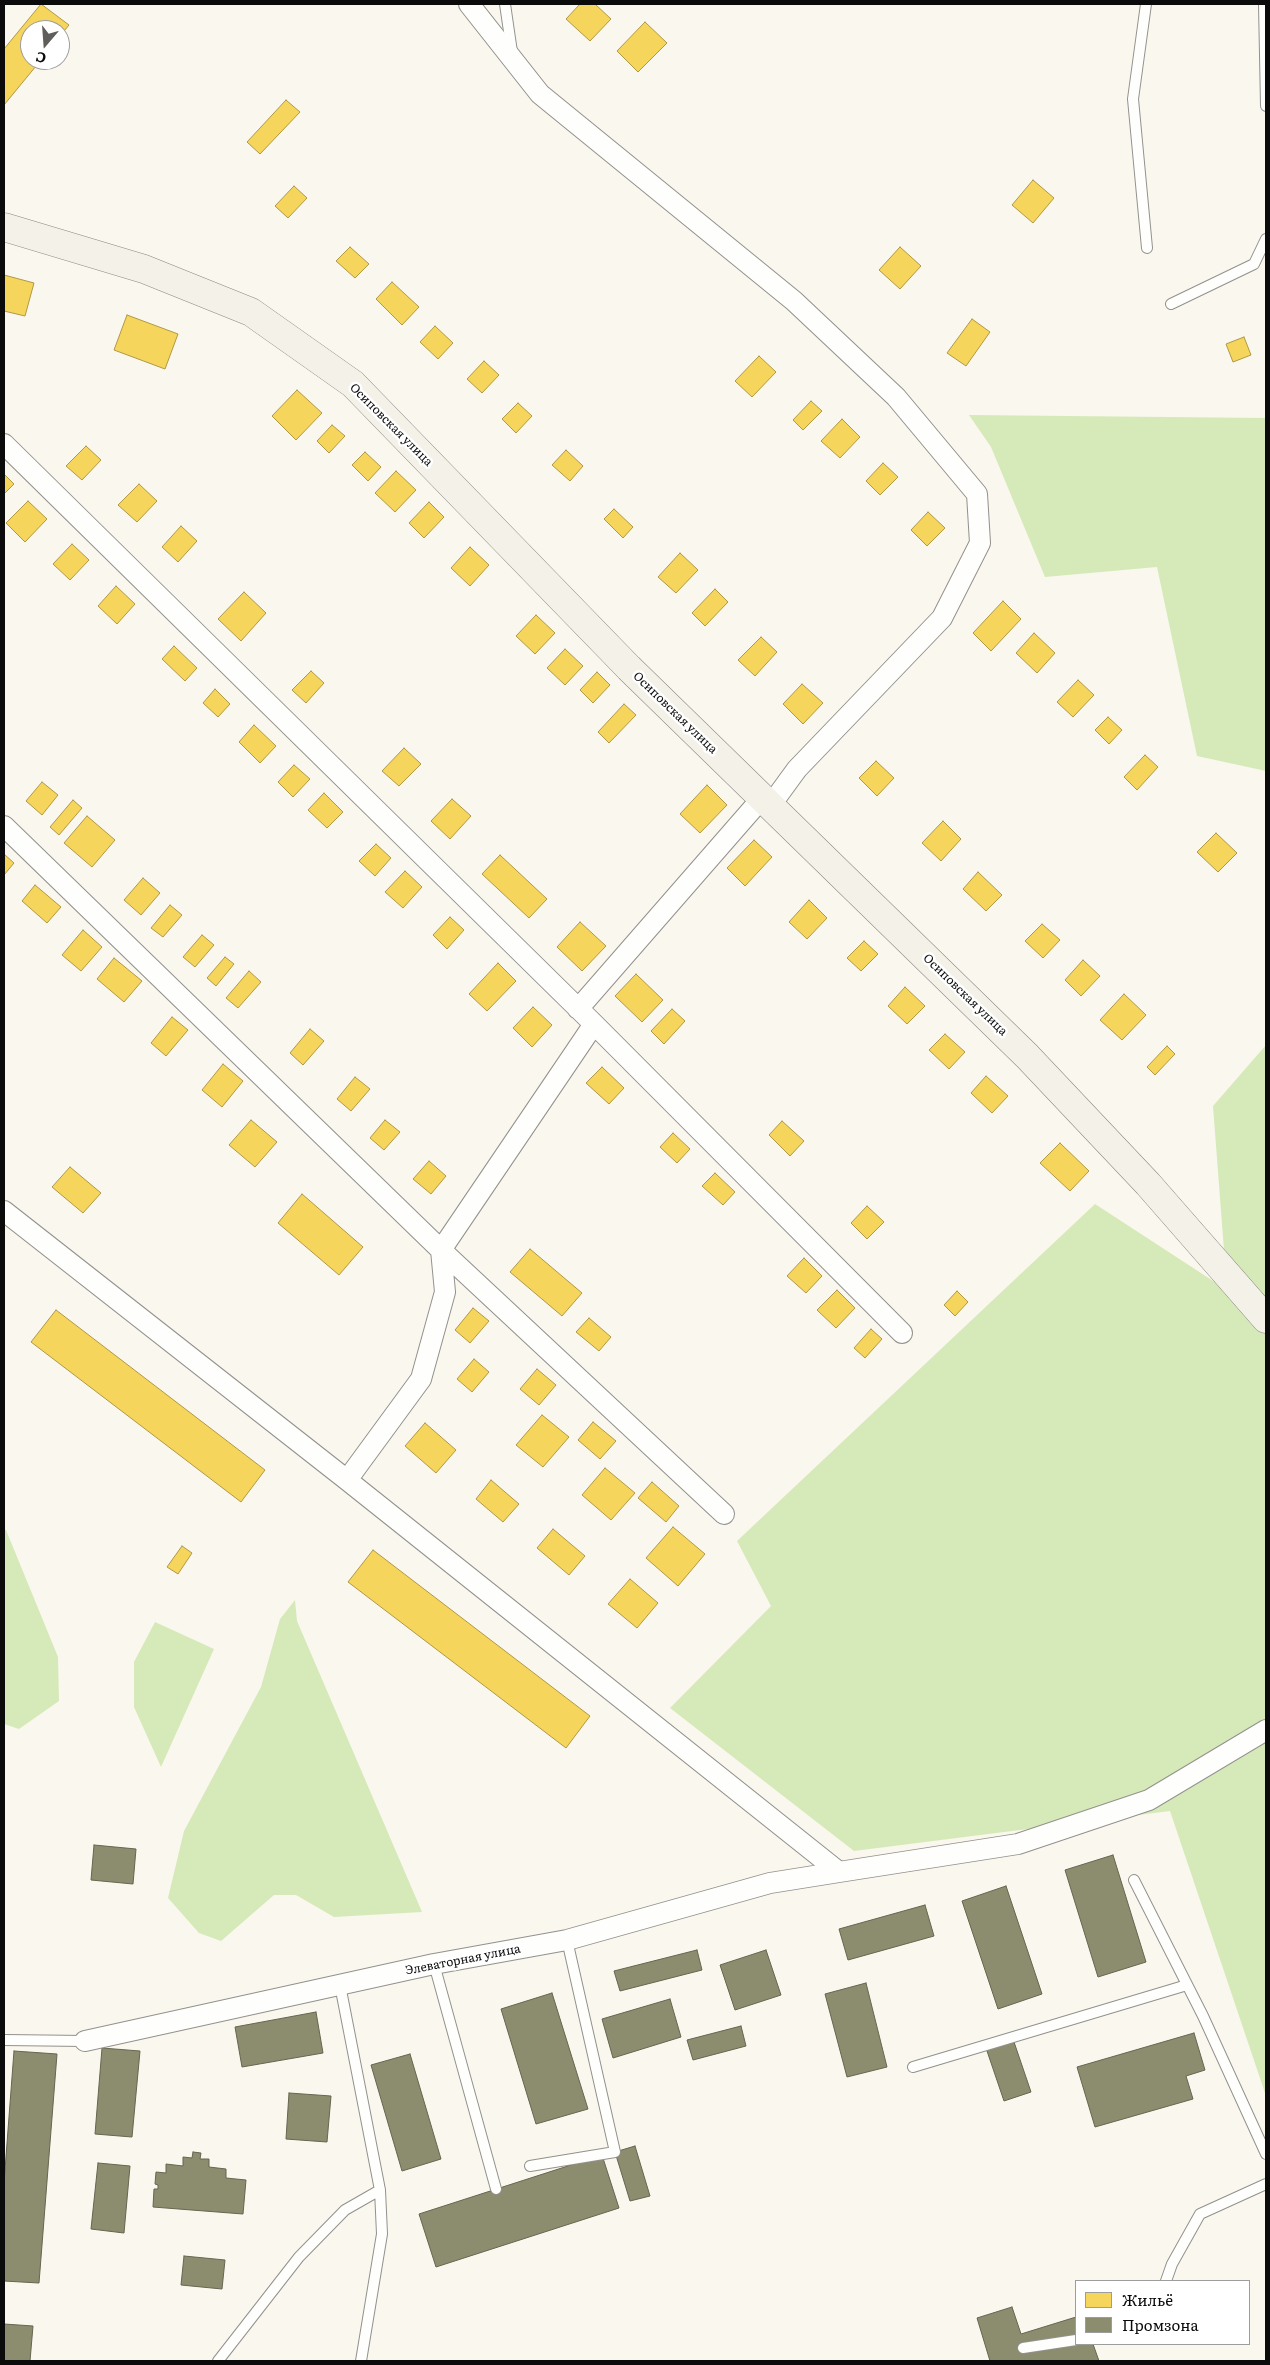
<!DOCTYPE html>
<html>
<head>
<meta charset="utf-8">
<style>
  body { margin:0 }
  #map { position:relative; width:1270px; height:2365px; overflow:hidden; background:#faf7ee; font-family:Literata,serif }
  canvas { display:block }
  .frame { position:absolute; inset:0; border:5px solid #0b0b0b; pointer-events:none }
  .legend { position:absolute; left:1075px; top:2280px; width:175px; height:65px; box-sizing:border-box; background:#fff; border:1px solid #9d9d9d; margin:0; padding:6px 9px; list-style:none; font-size:15px; color:#0b0b0b }
  .legend li { display:flex; align-items:center; gap:10px; height:25px }
  .legend b { width:25px; border:1px solid #9d9d9d }
  .north { position:absolute; left:20px; top:20px; width:50px; height:50px; box-sizing:border-box; background:#fff; border:1px solid #9d9d9d; border-radius:50%; rotate:198deg; font-size:14px; font-weight:700; line-height:20px; text-align:center; color:#0b0b0b }
  .north::after { content:''; display:block; margin:auto; width:18px; height:22px; background:#5f5e5a; clip-path:polygon(50% 0,100% 100%,50% 72%,0 100%) }
</style>
</head>
<body>
<div id="map">
<canvas width="1270" height="2365"></canvas>
<div class="frame"></div>
<ul class="legend">
<li><b style="height:14px;background:#f6d55c"></b>Жильё</li>
<li><b style="height:14px;background:#8c8c6e"></b>Промзона</li>
</ul>
<div class="north">С</div>
</div>
<script>
const ctx = document.querySelector('canvas').getContext('2d');
ctx.lineJoin = 'round';
function paint(path, color) { ctx.fillStyle = color; ctx.fill(path, 'evenodd'); }
const toPath = rows => new Path2D(rows.map(r => 'M' + r).join(''));
function stroke(path, color, width, dash) { ctx.strokeStyle = color; ctx.lineWidth = width; ctx.lineCap = dash ? 'butt' : 'round'; ctx.setLineDash(dash || []); ctx.stroke(path); }
function label(font, color, halo, rows, align = 'center') {
  ctx.font = font + ' Literata,serif'; ctx.lineWidth = 5; ctx.setLineDash([]); ctx.textBaseline = 'middle'; ctx.strokeStyle = halo; ctx.fillStyle = color; for (const [text, x, y, turn = 0] of rows) {
    ctx.save(); ctx.translate(x, y); ctx.rotate((+turn || 0) * Math.PI / 180); ctx.textAlign = isNaN(turn) ? turn : align; if (halo) ctx.strokeText(text, 0, 0); ctx.fillText(text, 0, 0); ctx.restore();
  }
}
paint(toPath([
  [969,415,1266,418,1266,771,1197,756,1157,567,1045,577,991,447],
  [1266,1045,1266,2096,1170,1811,854,1851,670,1708,771,1606,737,1541,1095,1204,1227,1290,1213,1106],
  [4,1530,6,1530,58,1657,59,1701,19,1729,4,1724],
  [295,1600,297,1621,422,1912,334,1917,296,1895,274,1895,221,1941,199,1933,168,1898,184,1831,261,1687,280,1619],
  [155,1622,214,1649,161,1767,134,1707,134,1662]
]), '#d5eab8');
const homes = toPath([
  [41,4,69,25,60,36,60,30,30,30,30,60,41,60,4,105,4,49,41,4],
  [580,4,595,4,611,19,590,41,566,19,580,4],
  [645,22,667,43,638,72,617,51,645,22],
  [286,100,300,112,260,154,247,142,286,100],
  [1033,180,1054,198,1033,223,1012,205,1033,180],
  [294,186,307,198,288,218,275,206,294,186],
  [350,247,369,264,355,278,336,261,350,247],
  [900,247,921,266,900,289,879,270,900,247],
  [4,275,34,283,25,316,4,311,4,275],
  [392,282,419,307,402,325,376,299,392,282],
  [127,315,178,334,165,369,114,350,127,315],
  [972,319,990,332,966,366,947,353,972,319],
  [435,326,453,343,438,359,420,342,435,326],
  [1244,337,1251,355,1233,362,1226,344,1244,337],
  [759,356,776,372,752,397,735,381,759,356],
  [484,361,499,375,482,393,467,379,484,361],
  [297,390,322,413,296,440,272,416,297,390],
  [811,401,822,411,803,430,793,420,811,401],
  [518,403,532,416,516,433,502,419,518,403],
  [842,419,860,437,840,458,821,441,842,419],
  [332,425,345,436,329,453,317,441,332,425],
  [86,446,101,460,82,480,66,466,86,446],
  [566,450,583,466,570,481,552,465,566,450],
  [365,452,381,467,368,481,352,465,365,452],
  [883,463,898,477,880,495,866,481,883,463],
  [396,471,416,490,395,512,375,493,396,471],
  [4,474,14,484,4,494,4,474],
  [139,484,157,501,137,522,118,505,139,484],
  [28,501,47,519,25,542,6,523,28,501],
  [429,502,444,517,424,538,409,523,429,502],
  [614,509,633,527,623,538,604,519,614,509],
  [928,512,945,528,927,546,911,530,928,512],
  [181,526,197,541,178,562,162,547,181,526],
  [72,544,89,560,70,580,53,564,72,544],
  [470,547,489,565,470,586,451,568,470,547],
  [680,553,698,570,676,593,658,577,680,553],
  [116,586,135,604,117,624,98,606,116,586],
  [715,589,728,602,705,626,692,613,715,589],
  [244,592,266,613,241,641,218,619,244,592],
  [1003,601,1021,619,991,651,973,633,1003,601],
  [536,615,555,633,535,654,516,636,536,615],
  [1034,633,1055,653,1037,673,1016,653,1034,633],
  [761,637,777,652,755,676,738,660,761,637],
  [174,646,197,668,185,681,162,659,174,646],
  [565,649,583,666,565,685,547,668,565,649],
  [311,671,324,683,306,703,292,690,311,671],
  [597,672,610,685,593,703,580,690,597,672],
  [1078,680,1094,695,1073,717,1057,702,1078,680],
  [802,684,823,703,803,724,783,704,802,684],
  [215,689,230,704,218,717,203,703,215,689],
  [624,704,636,715,609,743,598,732,624,704],
  [1108,717,1122,730,1109,744,1095,730,1108,717],
  [254,725,276,746,260,763,239,742,254,725],
  [404,748,421,764,399,786,382,771,404,748],
  [1145,755,1158,767,1137,790,1124,777,1145,755],
  [876,761,894,778,877,796,859,778,876,761],
  [294,765,310,779,293,797,278,782,294,765],
  [42,782,58,795,42,815,26,801,42,782],
  [707,785,727,805,700,833,680,814,707,785],
  [324,793,343,812,327,828,308,810,324,793],
  [452,799,471,816,450,839,431,821,452,799],
  [73,800,82,808,59,835,50,827,73,800],
  [87,816,115,840,92,867,64,843,87,816],
  [943,821,961,839,941,861,922,843,943,821],
  [1216,833,1237,853,1218,872,1197,852,1216,833],
  [754,840,772,857,745,886,727,868,754,840],
  [376,844,391,858,375,876,359,861,376,844],
  [4,854,14,863,4,875,4,854],
  [500,855,547,899,529,918,482,874,500,855],
  [405,871,422,887,403,908,385,892,405,871],
  [978,872,1002,895,986,911,963,889,978,872],
  [143,878,160,893,141,915,124,900,143,878],
  [35,885,61,907,47,923,22,901,35,885],
  [809,900,827,918,807,939,789,922,809,900],
  [170,905,182,915,163,937,151,928,170,905],
  [450,917,464,930,447,949,433,935,450,917],
  [580,922,606,946,582,971,557,947,580,922],
  [1042,924,1060,940,1043,958,1025,941,1042,924],
  [83,930,102,947,81,971,62,955,83,930],
  [202,935,214,945,195,967,183,957,202,935],
  [864,941,878,954,861,971,847,958,864,941],
  [225,957,234,964,216,986,207,978,225,957],
  [114,958,142,981,124,1002,97,979,114,958],
  [1083,960,1100,976,1081,996,1065,980,1083,960],
  [498,963,516,981,487,1011,469,994,498,963],
  [249,971,261,982,238,1008,226,998,249,971],
  [636,974,663,1000,642,1022,615,996,636,974],
  [905,987,925,1006,907,1024,888,1006,905,987],
  [1124,994,1146,1015,1122,1040,1100,1020,1124,994],
  [533,1007,552,1025,532,1047,513,1028,533,1007],
  [672,1009,685,1021,664,1044,651,1031,672,1009],
  [172,1017,188,1030,166,1056,151,1043,172,1017],
  [310,1029,324,1041,303,1065,290,1053,310,1029],
  [945,1034,965,1052,949,1069,929,1050,945,1034],
  [1167,1046,1175,1054,1155,1075,1147,1067,1167,1046],
  [223,1064,243,1081,222,1107,202,1090,223,1064],
  [602,1067,624,1088,609,1104,586,1083,602,1067],
  [986,1076,1008,1096,992,1113,971,1093,986,1076],
  [355,1077,370,1089,351,1111,337,1099,355,1077],
  [251,1120,277,1142,255,1167,229,1145,251,1120],
  [385,1120,400,1132,384,1150,370,1138,385,1120],
  [782,1121,804,1141,790,1156,769,1135,782,1121],
  [673,1133,690,1149,677,1163,660,1147,673,1133],
  [1060,1143,1089,1171,1070,1191,1040,1163,1060,1143],
  [429,1161,446,1176,431,1194,413,1179,429,1161],
  [70,1167,101,1193,83,1213,52,1187,70,1167],
  [715,1173,735,1192,723,1205,702,1186,715,1173],
  [302,1194,363,1247,339,1275,278,1223,302,1194],
  [867,1206,884,1222,867,1239,851,1223,867,1206],
  [530,1249,582,1293,562,1316,510,1272,530,1249],
  [804,1258,822,1276,806,1293,787,1276,804,1258],
  [837,1290,855,1308,836,1328,817,1310,837,1290],
  [957,1291,968,1302,955,1316,944,1305,957,1291],
  [473,1308,489,1321,470,1343,455,1330,473,1308],
  [56,1310,265,1470,241,1502,31,1342,56,1310],
  [589,1318,611,1337,599,1351,576,1332,589,1318],
  [871,1329,882,1339,865,1358,854,1348,871,1329],
  [474,1359,489,1372,472,1392,457,1379,474,1359],
  [537,1369,556,1385,539,1405,520,1389,537,1369],
  [542,1415,569,1437,543,1467,516,1445,542,1415],
  [593,1422,616,1441,600,1459,578,1440,593,1422],
  [425,1423,456,1450,436,1473,405,1446,425,1423],
  [605,1468,635,1493,611,1520,582,1495,605,1468],
  [491,1480,519,1504,503,1522,476,1499,491,1480],
  [652,1482,679,1506,666,1522,638,1498,652,1482],
  [673,1527,705,1554,678,1586,646,1558,673,1527],
  [553,1529,585,1556,569,1575,537,1548,553,1529],
  [182,1546,192,1553,178,1574,167,1567,182,1546],
  [373,1550,590,1716,566,1748,348,1582,373,1550],
  [630,1579,658,1603,637,1628,608,1604,630,1579]
]);
paint(homes, '#f6d55c');
stroke(homes, '#b09844', 1);
const industry = toPath([
  [94,1845,136,1849,133,1884,91,1880,94,1845],
  [1113,1855,1146,1962,1098,1977,1065,1870,1113,1855],
  [1006,1886,1042,1994,998,2009,962,1901,1006,1886],
  [925,1905,934,1936,848,1960,839,1929,925,1905],
  [697,1950,702,1970,620,1991,614,1971,697,1950],
  [766,1950,781,1995,735,2010,720,1965,766,1950],
  [866,1983,887,2067,847,2077,825,1994,866,1983],
  [552,1993,588,2109,536,2124,501,2009,552,1993],
  [670,1999,681,2037,613,2058,602,2019,670,1999],
  [316,2012,323,2053,242,2067,235,2027,316,2012],
  [741,2026,746,2046,693,2060,687,2040,741,2026],
  [1194,2033,1205,2070,1186,2076,1193,2099,1095,2127,1077,2067,1194,2033],
  [1013,2039,1031,2092,1004,2101,986,2048,1013,2039],
  [102,2048,140,2051,132,2137,95,2134,102,2048],
  [14,2051,57,2054,39,2283,4,2281,4,2183,14,2051],
  [410,2054,441,2159,402,2171,371,2065,410,2054],
  [289,2093,331,2096,327,2142,286,2139,289,2093],
  [635,2146,650,2196,630,2201,615,2152,635,2146],
  [193,2152,201,2153,200,2159,209,2159,209,2167,226,2169,226,2178,246,2180,243,2214,153,2207,154,2189,158,2189,158,2185,155,2184,156,2172,166,2173,166,2164,183,2166,183,2157,192,2158,193,2152],
  [602,2155,619,2208,436,2267,419,2214,602,2155],
  [98,2163,130,2166,124,2233,91,2229,98,2163],
  [184,2256,225,2260,222,2289,181,2285,184,2256],
  [1012,2307,1021,2334,1076,2317,1076,2344,1093,2344,1099,2361,990,2361,977,2318,1012,2307],
  [4,2324,33,2326,30,2361,4,2361,4,2324]
]);
paint(industry, '#8c8c6e');
stroke(industry, '#656550', 1);
const lane = toPath([
  [505,4,512,52],
  [1146,4,1133,99,1147,248],
  [1264,4,1266,106],
  [1171,304,1254,264,1266,239],
  [1134,1880,1203,2016,1266,2154],
  [434,1964,496,2189],
  [4,2040,85,2041],
  [913,2067,1187,1985],
  [530,2166,615,2152,567,1940],
  [1166,2281,1172,2264,1200,2214,1266,2184],
  [1023,2348,1076,2340],
  [218,2361,299,2257,345,2210,380,2190,340,1985],
  [361,2361,382,2234,380,2190]
]);
const street = toPath([
  [469,4,540,94,794,301,896,397,977,494,980,543,942,618,797,769,770,806],
  [4,444,594,1024,902,1333],
  [4,826,441,1250,724,1514],
  [578,1009,762,798],
  [4,1211,347,1480,839,1872,1018,1844,1149,1800,1266,1730],
  [347,1480,421,1379,445,1292,441,1250,594,1024],
  [85,2041,434,1964,567,1940,770,1883,839,1872]
]);
const secondary = toPath([
  [4,227,144,269,251,312,353,384,629,668,1027,1056,1148,1184,1266,1319]
]);
stroke(lane, '#93918d', 12);
stroke(street, '#93918d', 22);
stroke(secondary, '#898884', 29);
stroke(lane, '#fefefc', 10);
stroke(street, '#fefefc', 20);
stroke(secondary, '#f4f2e8', 28);
label('12px', '#0b0b0b', '#fff', [
  ["Осиповская улица",391,425,45],
  ["Осиповская улица",675,713,44],
  ["Осиповская улица",965,995,44],
  ["Элеваторная улица",463,1960,-11]
]);
</script>
</body>
</html>
